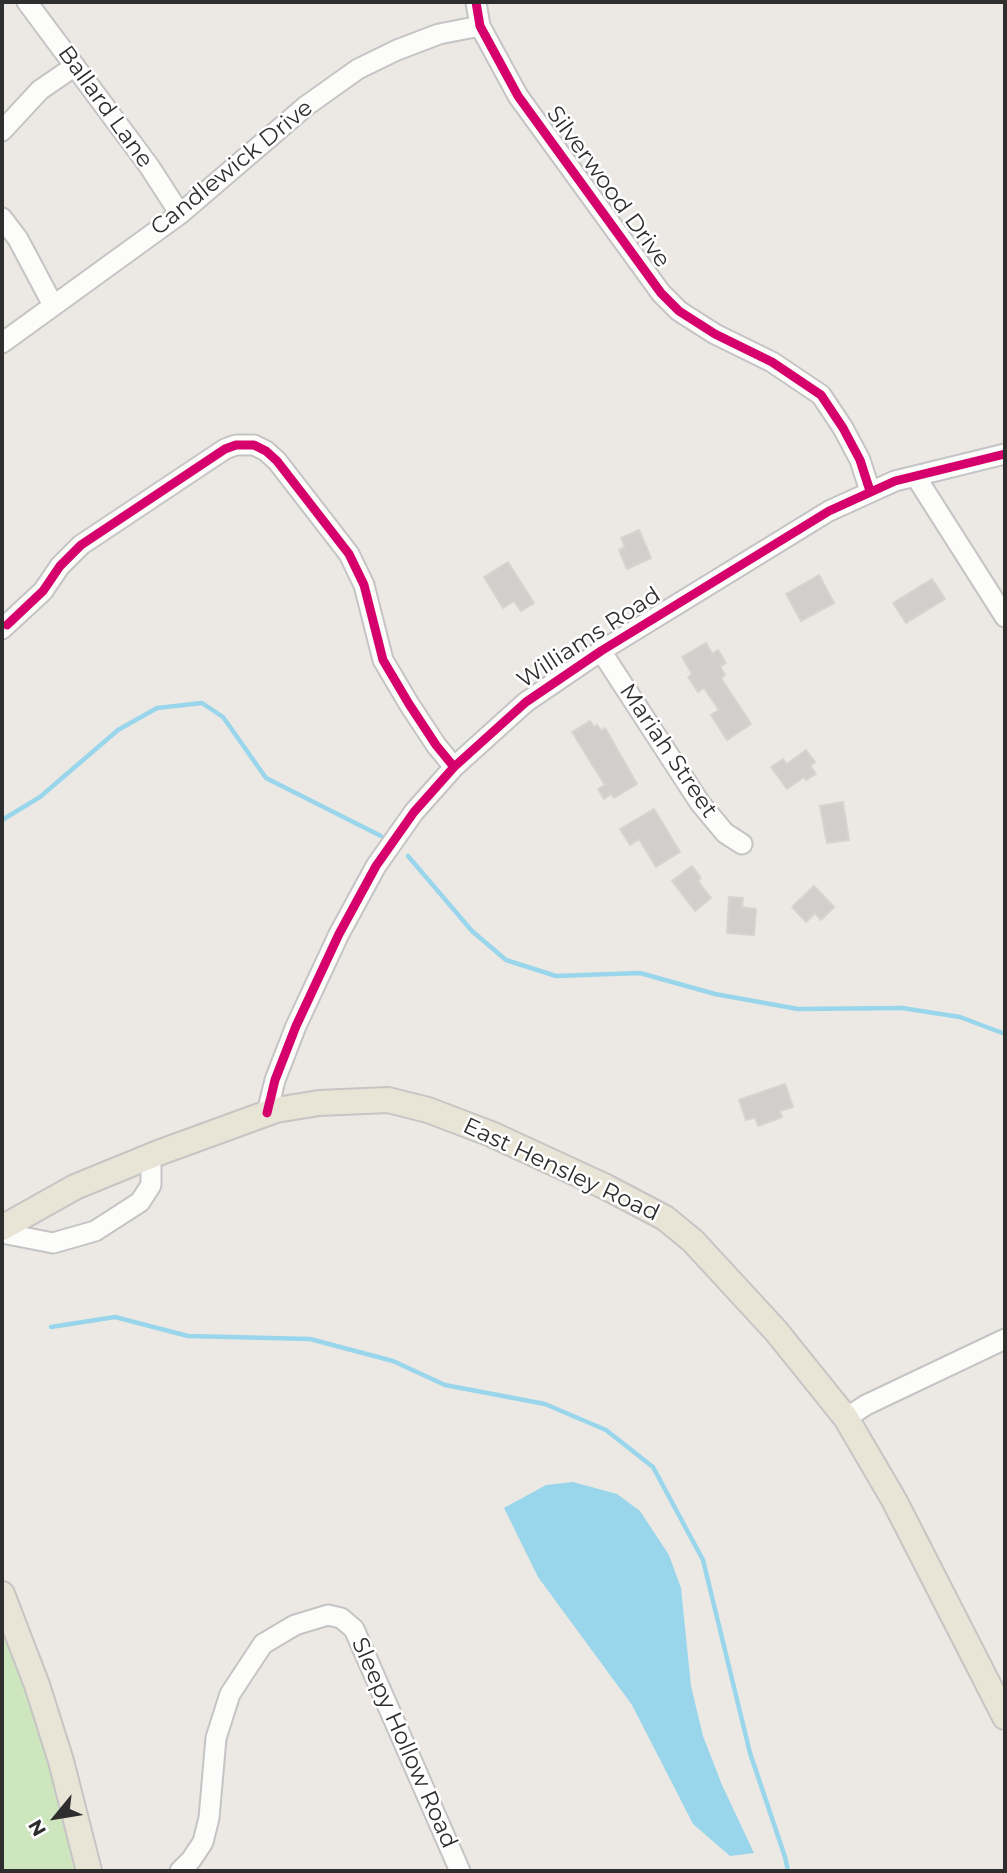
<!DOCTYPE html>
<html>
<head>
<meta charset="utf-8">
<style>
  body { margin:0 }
  #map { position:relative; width:1007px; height:1873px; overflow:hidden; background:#ece8e4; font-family:Montserrat,sans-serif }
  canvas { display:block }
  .frame { position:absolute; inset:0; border:4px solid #2e2e2e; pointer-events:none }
  .north { position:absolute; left:21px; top:1782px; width:70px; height:70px; -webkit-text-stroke:5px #fff; paint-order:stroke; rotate:240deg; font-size:19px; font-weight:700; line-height:28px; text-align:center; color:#2e2e2e }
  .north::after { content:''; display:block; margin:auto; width:24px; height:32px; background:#2e2e2e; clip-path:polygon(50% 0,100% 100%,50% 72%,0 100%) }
</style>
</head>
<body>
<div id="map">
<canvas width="1007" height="1873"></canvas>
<div class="frame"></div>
<div class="north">N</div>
</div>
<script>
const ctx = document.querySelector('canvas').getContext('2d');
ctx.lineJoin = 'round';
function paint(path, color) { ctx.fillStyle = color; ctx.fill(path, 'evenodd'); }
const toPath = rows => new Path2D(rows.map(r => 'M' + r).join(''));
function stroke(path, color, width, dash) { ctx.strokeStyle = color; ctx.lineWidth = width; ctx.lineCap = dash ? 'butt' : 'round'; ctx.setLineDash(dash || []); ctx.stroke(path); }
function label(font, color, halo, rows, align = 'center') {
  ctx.font = font + ' Montserrat,sans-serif'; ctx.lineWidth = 5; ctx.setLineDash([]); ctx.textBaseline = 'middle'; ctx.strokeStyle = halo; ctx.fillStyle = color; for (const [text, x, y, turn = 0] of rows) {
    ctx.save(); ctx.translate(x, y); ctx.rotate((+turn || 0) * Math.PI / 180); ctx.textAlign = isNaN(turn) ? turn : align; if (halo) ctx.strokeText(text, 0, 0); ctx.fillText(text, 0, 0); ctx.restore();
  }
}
paint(toPath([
  [2,1621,52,1764,74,1871,2,1871]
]), '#cee6be');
paint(toPath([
  [573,1482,617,1494,640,1511,669,1555,681,1588,691,1686,703,1736,722,1785,754,1853,730,1856,693,1824,632,1705,538,1577,504,1508,546,1485]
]), '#99d6ec');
stroke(toPath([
  [2,820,40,797,118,730,157,708,202,703,223,717,266,778,381,836],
  [408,856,472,931,506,960,556,976,640,973,715,994,798,1009,902,1008,960,1017,1005,1034],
  [51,1327,115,1317,188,1336,310,1339,393,1361,445,1385,545,1404,606,1430,653,1467,703,1560,750,1753,785,1857,788,1871]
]), '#99d6ec', 4.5);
const building = toPath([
  [639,530,651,558,627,569,619,550,625,547,621,538,639,530],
  [508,562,534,603,521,611,514,601,503,608,484,577,508,562],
  [819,575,834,603,801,621,786,594,819,575],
  [932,579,945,599,906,623,893,603,932,579],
  [706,643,712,654,718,650,726,663,720,666,725,675,721,678,751,724,727,740,711,715,719,710,704,688,698,692,688,677,692,674,682,657,706,643],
  [590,721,594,727,597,725,601,731,605,728,637,784,614,798,611,794,604,799,598,789,605,785,572,732,590,721],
  [806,750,815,762,810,766,816,774,806,780,804,777,787,789,771,767,783,759,787,764,806,750],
  [843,802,849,840,827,843,820,806,843,802],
  [654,809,680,852,656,867,639,839,630,845,620,829,654,809],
  [692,866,701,878,698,881,711,898,695,911,672,881,692,866],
  [814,886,834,907,821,920,815,913,806,922,792,907,814,886],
  [729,897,743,898,742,907,756,909,754,935,727,933,729,897],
  [785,1084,793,1107,780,1111,782,1117,758,1126,755,1117,746,1120,739,1100,785,1084]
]);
paint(building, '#d1cecb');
stroke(building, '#d7d4d0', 2);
const minor = toPath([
  [27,2,149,166,180,214],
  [476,2,480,26,518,96,661,293,679,311,715,334,772,362,821,395,843,428,860,460,870,491],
  [2,131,40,90,75,66],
  [2,218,18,239,53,305],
  [2,343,180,214,306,106,358,69,397,50,439,34,480,26],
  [916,477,1005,617],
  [2,629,43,591,60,566,81,545,225,449,236,445,254,445,266,451,277,461,349,554,364,585,383,660,409,704,436,745,454,767],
  [601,651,700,803,725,833,742,844],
  [267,1113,275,1080,296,1026,339,934,376,866,414,812,454,767,526,702,601,651,829,511,895,481,1005,454],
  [2,1233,53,1243,95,1231,140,1202,151,1185,151,1156],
  [846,1418,866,1405,1005,1339],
  [180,1871,191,1860,203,1842,209,1818,216,1738,230,1694,263,1644,295,1625,328,1615,341,1618,354,1629,460,1871]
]);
const major = toPath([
  [2,1228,75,1187,158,1153,276,1110,319,1103,388,1100,428,1110,491,1134,606,1187,665,1218,693,1241,776,1331,846,1418,894,1500,1005,1717],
  [2,1594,37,1685,61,1761,89,1871]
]);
stroke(minor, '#c5c4c5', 23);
stroke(major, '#c6c5c4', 28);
stroke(minor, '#fcfcfb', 19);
stroke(major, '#e8e4d6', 24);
stroke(toPath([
  [476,2,480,26,518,96,661,293,679,311,715,334,772,362,821,395,843,428,860,460,870,491],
  [7,625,43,591,60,566,81,545,225,449,236,445,254,445,266,451,277,461,349,554,364,585,383,660,409,704,436,745,454,767],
  [267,1113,275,1080,296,1026,339,934,376,866,414,812,454,767,526,702,601,651,829,511,895,481,1005,454]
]), '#d6006c', 9);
label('23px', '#2e2e2e', '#fff', [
  ["Ballard Lane",105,107,54],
  ["Candlewick Drive",232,168,-39],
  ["Silverwood Drive",608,187,54],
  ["Williams Road",589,638,-33],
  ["Mariah Street",668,751,56],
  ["East Hensley Road",561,1170,25],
  ["Sleepy Hollow Road",404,1743,66]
]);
</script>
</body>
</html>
